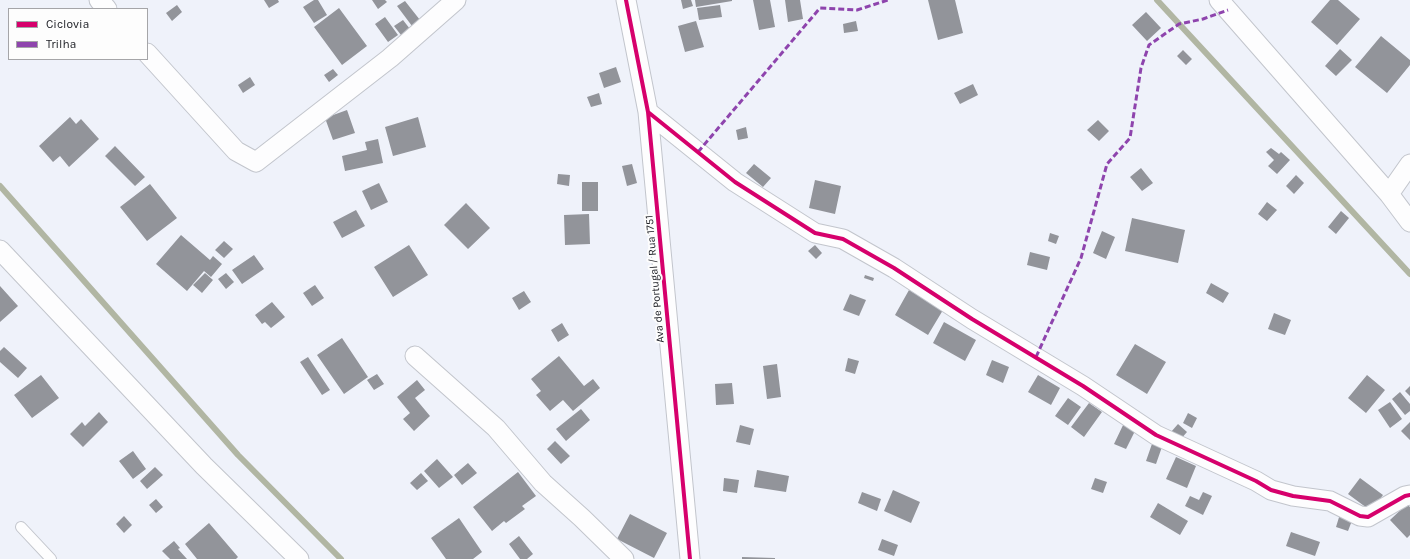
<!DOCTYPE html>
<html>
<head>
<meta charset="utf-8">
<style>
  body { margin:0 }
  #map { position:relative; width:1410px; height:559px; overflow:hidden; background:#eff2fa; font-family:Karla,sans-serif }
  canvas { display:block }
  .legend { position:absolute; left:8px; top:8px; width:140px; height:52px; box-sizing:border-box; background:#fdfdfd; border:1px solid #a5a5a8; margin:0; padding:5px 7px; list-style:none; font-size:12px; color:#202228 }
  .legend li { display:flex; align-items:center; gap:8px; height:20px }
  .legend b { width:20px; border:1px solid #a5a5a8 }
</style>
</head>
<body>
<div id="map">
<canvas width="1410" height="559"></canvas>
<ul class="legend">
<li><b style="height:5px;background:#d6006c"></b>Ciclovia</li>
<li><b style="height:5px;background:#8e44ad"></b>Trilha</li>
</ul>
</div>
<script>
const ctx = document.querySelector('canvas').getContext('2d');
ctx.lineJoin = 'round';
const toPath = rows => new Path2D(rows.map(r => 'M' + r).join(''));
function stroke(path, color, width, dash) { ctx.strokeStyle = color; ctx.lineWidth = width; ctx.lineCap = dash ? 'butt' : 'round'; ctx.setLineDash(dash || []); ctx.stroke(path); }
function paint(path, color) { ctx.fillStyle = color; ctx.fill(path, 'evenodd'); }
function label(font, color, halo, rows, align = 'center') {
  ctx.font = font + ' Karla,sans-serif'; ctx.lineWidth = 4; ctx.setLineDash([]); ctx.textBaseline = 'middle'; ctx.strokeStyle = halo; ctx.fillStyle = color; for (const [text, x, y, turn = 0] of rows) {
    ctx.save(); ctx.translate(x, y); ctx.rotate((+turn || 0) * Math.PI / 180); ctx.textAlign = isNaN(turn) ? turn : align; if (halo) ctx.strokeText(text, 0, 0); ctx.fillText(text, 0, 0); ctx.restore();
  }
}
stroke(toPath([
  [1157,0,1410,274],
  [0,186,238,455,341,559]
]), '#b1b6a3', 6);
paint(toPath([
  [264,0,278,0,279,2,269,8],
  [314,0,318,0,327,15,314,23,303,7],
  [372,0,385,0,387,2,378,9],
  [681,0,691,0,693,6,683,9],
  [695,0,732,0,732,1,696,7],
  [753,0,770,0,775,27,759,30],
  [785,0,800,0,803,19,788,22],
  [928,0,955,0,963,33,938,40],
  [1330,0,1338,0,1360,19,1337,45,1311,22],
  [405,1,420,20,412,26,397,6],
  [177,5,182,12,172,21,166,13],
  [720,5,722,17,699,20,697,8],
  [339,8,367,46,342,65,314,27],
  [1146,12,1161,28,1147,41,1132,25],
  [385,17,398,35,388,42,375,24],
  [403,20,410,29,401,35,394,26],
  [696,21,704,47,685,52,678,26],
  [856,21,858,31,844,33,843,24],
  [1381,36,1410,60,1410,65,1387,93,1355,67],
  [1340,49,1352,60,1336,76,1325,66],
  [1183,50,1192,59,1186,65,1177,56],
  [616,67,621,82,604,88,599,73],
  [333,69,338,75,329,82,324,75],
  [250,77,255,85,243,93,238,85],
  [973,84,978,95,960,104,954,93],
  [599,93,602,104,591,107,587,97],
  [347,110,355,133,333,140,325,118],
  [70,117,76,124,81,119,99,139,69,167,60,156,53,162,39,146],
  [418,117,426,147,393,156,385,127],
  [1098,120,1109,131,1099,141,1087,130],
  [746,127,748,138,738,140,736,130],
  [378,139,383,163,345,171,342,156,367,150,365,142],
  [115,146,145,177,135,186,105,156],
  [1271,148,1279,154,1281,152,1290,160,1277,174,1268,166,1274,160,1266,152],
  [632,164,637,183,627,186,622,166],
  [754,164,771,178,763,187,746,173],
  [1141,168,1153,183,1142,191,1130,177],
  [558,174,570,175,569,186,557,184],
  [1296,175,1304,183,1294,194,1286,186],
  [815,180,841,186,835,214,809,208],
  [582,182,598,182,598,211,582,211],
  [379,183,388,202,371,210,362,191],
  [150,184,177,218,147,241,120,207],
  [1267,202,1277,210,1267,221,1258,214],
  [466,203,490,228,468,249,444,225],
  [356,210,365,226,342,238,333,222],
  [1341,211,1349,218,1336,234,1328,227],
  [589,214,590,244,565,245,564,215],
  [1132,218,1185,230,1178,263,1125,251],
  [1102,231,1115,237,1106,259,1093,253],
  [1050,233,1059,236,1056,244,1048,241],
  [181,235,210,260,213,256,222,264,211,277,204,271,187,291,156,264],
  [224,241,233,249,224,258,215,250],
  [409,245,428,275,393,297,374,267],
  [815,245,822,253,816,259,808,251],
  [1030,252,1050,257,1047,270,1027,265],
  [254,255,264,269,242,284,232,270],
  [205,273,213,280,202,293,193,285],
  [226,273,234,282,226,289,218,279],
  [865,275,874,278,873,281,864,278],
  [1211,283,1229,293,1223,303,1206,293],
  [315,285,324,298,312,306,303,293],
  [0,286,18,306,0,322],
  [909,290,943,310,928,335,895,315],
  [524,291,531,302,519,310,512,298],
  [850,294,866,300,859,316,843,310],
  [272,302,285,317,271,328,265,322,262,324,255,315],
  [1274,313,1291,320,1285,335,1268,329],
  [944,322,976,340,965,361,933,343],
  [562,323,569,335,558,342,551,330],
  [342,338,368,377,344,394,317,355],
  [1135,344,1166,362,1147,394,1116,375],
  [4,347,27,368,18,378,0,362,0,351],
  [559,356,584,386,593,379,600,388,573,411,563,400,550,411,536,395,541,391,531,379],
  [308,357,330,390,322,395,300,362],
  [848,358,859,361,855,374,845,371],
  [992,360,1009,367,1003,383,986,375],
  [777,364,781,397,767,399,763,366],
  [377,374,384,384,374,390,367,380],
  [41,375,59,398,32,418,14,395],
  [1038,375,1060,388,1051,405,1028,392],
  [1367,375,1385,390,1366,413,1348,398],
  [417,380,425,390,415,398,430,416,414,431,403,419,410,413,397,397],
  [732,383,734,404,716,405,715,384],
  [1410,386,1410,396,1405,391],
  [1400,392,1410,404,1410,411,1405,415,1392,399],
  [1068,398,1081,407,1068,425,1055,416],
  [1390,402,1402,419,1390,428,1378,410],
  [1089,403,1102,412,1084,437,1071,427],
  [581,409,590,420,566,441,556,429],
  [99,412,108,422,83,447,70,434,82,422,85,426],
  [1188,413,1197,418,1192,428,1183,423],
  [1125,421,1137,427,1126,449,1114,444],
  [1410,422,1410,440,1401,431],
  [1178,424,1187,432,1180,440,1171,432],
  [740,425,754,429,750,445,736,442],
  [555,441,570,456,561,464,547,449],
  [1153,441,1163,444,1156,464,1146,461],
  [133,451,146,469,133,479,119,461],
  [1176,457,1196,466,1187,488,1166,479],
  [437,459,453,477,439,488,424,471],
  [468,463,477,473,462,485,454,475],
  [155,467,163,475,147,489,140,481],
  [757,470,789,476,786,492,754,487],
  [518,472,536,496,522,506,525,509,506,523,504,521,492,531,473,507],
  [421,473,428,481,417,490,410,483],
  [724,478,739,480,737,493,723,491],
  [1095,478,1107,482,1103,493,1091,489],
  [1360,478,1383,495,1371,511,1348,494],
  [893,490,920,502,911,523,884,511],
  [862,492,881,499,877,511,858,503],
  [1203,492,1212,496,1203,515,1185,506,1190,496,1199,500],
  [156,499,163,507,156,513,149,505],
  [1158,503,1188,521,1180,535,1150,517],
  [1407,504,1410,507,1410,535,1407,538,1390,520],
  [630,514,667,533,654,558,617,539],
  [1340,514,1353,518,1348,531,1336,527],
  [124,516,132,525,124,533,116,524],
  [459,518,482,552,473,559,446,559,431,538],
  [209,523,238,557,236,559,197,559,185,544],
  [1291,532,1320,542,1315,556,1286,546],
  [519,536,533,554,527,559,520,559,509,544],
  [882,539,898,545,894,556,878,550],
  [174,541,180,548,178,549,187,559,170,559,162,551],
  [742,557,775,558,775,559,742,559]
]), '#92949a');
const lane = toPath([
  [21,527,51,559]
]);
const street = toPath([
  [99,0,107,9],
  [626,0,648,112,690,559],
  [1219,0,1389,194,1410,222],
  [147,53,236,151,256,162,390,58,456,0],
  [648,112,735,182,815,233,843,239,894,268,972,319,1083,386,1156,435,1256,481,1271,490,1293,496,1330,501,1360,516,1368,517,1405,496,1410,495],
  [1389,194,1410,164],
  [0,250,204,466,299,559],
  [415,356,496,428,543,483,582,518,624,559]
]);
stroke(lane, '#c2c5cc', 12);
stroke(street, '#c2c5cc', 21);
stroke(lane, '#fdfdfe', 10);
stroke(street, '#fdfdfe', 19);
stroke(toPath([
  [698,152,820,8,857,10,888,0],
  [1036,357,1081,258,1107,164,1130,138,1141,68,1149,45,1179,24,1203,19,1228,10]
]), '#8e44ad', 3, [6, 3]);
stroke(toPath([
  [626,0,648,112,690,559],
  [648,112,735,182,815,233,843,239,894,268,972,319,1083,386,1156,435,1256,481,1271,490,1293,496,1330,501,1360,516,1368,517,1405,496,1410,495]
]), '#d6006c', 4);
label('11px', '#202228', '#fdfdfd', [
  ["Ava de Portugal / Rua 1751",655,279,-95]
]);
</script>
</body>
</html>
